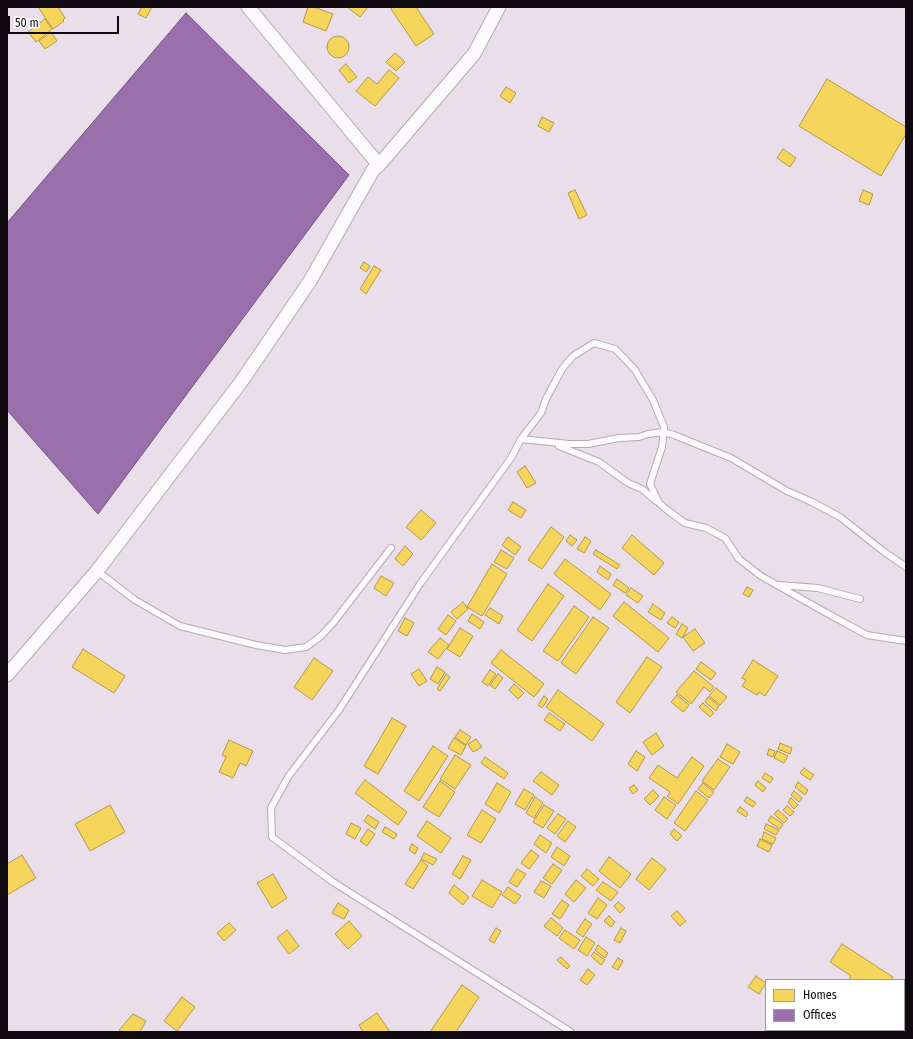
<!DOCTYPE html>
<html>
<head>
<meta charset="utf-8">
<style>
  body { margin:0 }
  #map { position:relative; width:913px; height:1039px; overflow:hidden; background:#eadeea; font-family:"Fira Sans Condensed",sans-serif }
  canvas { display:block }
  .frame { position:absolute; inset:0; border:8px solid #100910; pointer-events:none }
  .legend { position:absolute; left:765px; top:979px; width:140px; height:52px; box-sizing:border-box; background:#fff; border:1px solid #9f9d9f; margin:0; padding:5px 7px; list-style:none; font-size:12px; color:#100910 }
  .legend li { display:flex; align-items:center; gap:8px; height:20px }
  .legend b { width:20px; border:1px solid #9f9d9f }
  .scale { position:absolute; left:8px; top:16px; width:111px; height:18px; box-sizing:border-box; border:2px solid #100910; border-top:0; padding-left:5px; font-size:12px; line-height:14px; white-space:nowrap; color:#100910; -webkit-text-stroke:3px #fff; paint-order:stroke }
</style>
</head>
<body>
<div id="map">
<canvas width="913" height="1039"></canvas>
<div class="frame"></div>
<ul class="legend">
<li><b style="height:11px;background:#f6d55c"></b>Homes</li>
<li><b style="height:11px;background:#9970ab"></b>Offices</li>
</ul>
<div class="scale">50 m</div>
</div>
<script>
const ctx = document.querySelector('canvas').getContext('2d');
ctx.lineJoin = 'round';
function paint(path, color) { ctx.fillStyle = color; ctx.fill(path, 'evenodd'); }
const toPath = rows => new Path2D(rows.map(r => 'M' + r).join(''));
function stroke(path, color, width, dash) { ctx.strokeStyle = color; ctx.lineWidth = width; ctx.lineCap = dash ? 'butt' : 'round'; ctx.setLineDash(dash || []); ctx.stroke(path); }
const homes = toPath([
  [38,7,58,7,65,18,63,20,64,21,53,29,38,7],
  [142,7,152,7,146,18,138,14,142,7],
  [308,7,314,7,333,14,326,31,303,22,308,7],
  [347,7,368,7,360,17,347,7],
  [393,7,416,7,434,34,416,46,391,9,393,7],
  [45,19,52,29,36,42,28,32,45,19],
  [51,32,57,41,45,49,39,41,51,32],
  '327 47a11 11 0 1 1 22 0a11 11 0 1 1-22 0Z',
  [395,53,405,62,396,71,386,62,395,53],
  [346,64,357,77,349,83,339,70,346,64],
  [389,70,399,78,375,106,356,91,368,77,377,84,389,70],
  [827,79,906,127,906,134,881,176,799,126,827,79],
  [506,87,516,93,510,103,500,96,506,87],
  [144,89,159,99,138,130,123,120,144,89],
  [542,117,554,123,549,132,538,126,542,117],
  [115,133,128,145,105,172,91,160,115,133],
  [783,149,796,158,790,167,777,158,783,149],
  [82,175,96,187,76,212,61,200,69,190,66,187,69,183,73,186,82,175],
  [256,177,273,187,259,210,243,201,256,177],
  [112,187,133,206,117,225,95,206,112,187],
  [575,190,587,215,579,219,568,193,575,190],
  [863,190,873,194,869,205,859,201,863,190],
  [30,197,44,201,39,218,25,214,30,197],
  [232,217,244,225,226,254,214,247,232,217],
  [84,242,99,254,85,270,71,258,84,242],
  [198,246,212,256,199,275,207,280,198,293,168,273,175,262,184,268,198,246],
  [22,249,33,257,29,263,52,279,39,297,7,274,7,270,22,249],
  [57,253,85,283,71,297,42,267,57,253],
  [364,262,370,266,366,272,360,268,364,262],
  [374,266,381,270,366,294,360,289,374,266],
  [176,281,186,287,180,297,193,304,178,329,150,311,164,288,170,292,176,281],
  [89,317,140,356,128,372,77,334,89,317],
  [24,340,38,357,8,383,7,349,10,352,24,340],
  [60,368,102,397,88,418,46,389,60,368],
  [136,382,148,390,143,398,157,406,158,405,166,410,158,423,150,417,152,414,126,398,136,382],
  [127,400,142,412,132,425,117,413,127,400],
  [63,430,77,444,63,458,49,444,63,430],
  [109,464,121,471,110,488,99,481,109,464],
  [525,466,536,483,527,488,517,472,525,466],
  [97,482,107,489,97,504,87,497,97,482],
  [513,502,526,510,521,518,508,510,513,502],
  [421,510,436,523,421,540,406,527,421,510],
  [551,527,564,537,542,569,528,560,551,527],
  [570,535,577,540,572,546,566,541,570,535],
  [632,535,664,563,654,575,622,548,632,535],
  [508,537,521,547,515,555,502,545,508,537],
  [585,537,591,541,584,553,577,549,585,537],
  [405,546,413,554,403,566,395,559,405,546],
  [501,550,514,558,507,569,494,562,501,550],
  [596,550,620,565,617,569,593,554,596,550],
  [565,559,611,594,600,610,554,574,565,559],
  [492,564,507,574,482,616,467,607,492,564],
  [600,566,611,574,608,580,597,572,600,566],
  [381,576,394,583,386,596,374,588,381,576],
  [617,579,629,588,625,593,613,585,617,579],
  [548,584,564,596,532,641,517,630,548,584],
  [747,587,753,590,749,597,743,594,747,587],
  [631,588,643,596,638,603,626,595,631,588],
  [463,602,468,609,457,619,451,612,463,602],
  [624,602,669,638,658,652,613,616,624,602],
  [653,604,665,613,661,620,648,612,653,604],
  [574,606,589,617,558,661,543,651,574,606],
  [490,608,503,616,499,624,485,615,490,608],
  [472,614,484,622,480,629,468,621,472,614],
  [448,615,456,621,446,635,438,629,448,615],
  [593,617,609,628,576,674,561,663,593,617],
  [672,617,679,622,675,628,667,623,672,617],
  [405,618,414,623,407,636,398,631,405,618],
  [682,624,688,628,682,638,676,634,682,624],
  [460,628,473,636,460,657,447,649,460,628],
  [695,629,705,643,693,651,683,637,695,629],
  [440,638,449,645,438,659,428,652,440,638],
  [83,649,125,676,114,693,72,667,83,649],
  [501,650,544,684,534,697,491,663,501,650],
  [647,657,662,667,630,713,616,702,647,657],
  [314,658,333,671,312,700,294,687,314,658],
  [753,660,778,676,765,696,759,692,757,695,742,686,746,680,742,678,753,660],
  [701,662,716,673,711,680,696,669,701,662],
  [437,667,445,672,438,684,430,679,437,667],
  [419,669,427,681,419,686,411,674,419,669],
  [490,670,496,674,488,686,482,682,490,670],
  [694,671,714,687,710,692,704,687,691,704,676,692,694,671],
  [446,674,450,677,440,691,437,689,446,674],
  [498,674,503,678,495,689,490,685,498,674],
  [514,684,524,693,518,699,509,690,514,684],
  [716,688,727,697,720,705,709,696,716,688],
  [558,690,604,724,592,741,546,707,558,690],
  [677,695,689,705,683,712,671,702,677,695],
  [544,696,548,699,542,708,538,705,544,696],
  [708,697,719,706,716,711,705,702,708,697],
  [703,703,714,713,710,717,699,707,703,703],
  [549,713,565,724,560,731,544,720,549,713],
  [392,718,406,726,378,774,364,766,392,718],
  [460,730,471,737,466,745,455,737,460,730],
  [656,733,664,746,652,755,643,742,656,733],
  [454,738,466,746,461,755,448,748,454,738],
  [476,739,482,747,473,752,468,744,476,739],
  [229,740,253,751,246,766,240,763,233,778,219,772,226,757,222,755,229,740],
  [780,743,792,748,790,754,778,749,780,743],
  [727,744,740,752,733,764,720,757,727,744],
  [433,746,448,756,419,801,404,791,433,746],
  [769,749,775,751,773,757,767,755,769,749],
  [636,751,645,757,637,771,628,764,636,751],
  [777,751,788,756,784,763,774,758,777,751],
  [455,755,471,765,455,789,440,779,455,755],
  [485,757,508,773,504,779,481,763,485,757],
  [692,757,704,766,678,804,667,796,670,792,649,778,658,765,677,778,692,757],
  [718,759,730,767,714,790,702,781,718,759],
  [804,768,814,775,810,780,800,773,804,768],
  [541,772,559,785,552,795,533,781,541,772],
  [765,773,773,778,770,783,762,778,765,773],
  [365,780,407,812,398,825,355,793,365,780],
  [440,781,455,792,439,817,423,807,440,781],
  [758,781,766,788,763,792,755,785,758,781],
  [798,782,808,790,805,795,795,787,798,782],
  [497,783,511,792,499,813,485,804,497,783],
  [703,783,714,792,709,798,698,789,703,783],
  [634,785,638,790,633,794,629,788,634,785],
  [524,789,534,795,525,810,515,804,524,789],
  [653,790,659,796,650,805,644,799,653,790],
  [696,791,708,800,685,831,674,823,696,791],
  [794,791,802,798,799,802,791,795,794,791],
  [535,797,543,803,534,818,526,813,535,797],
  [664,797,676,805,667,819,655,810,664,797],
  [747,797,756,803,753,807,744,801,747,797],
  [791,798,798,805,794,809,788,802,791,798],
  [110,805,125,832,90,851,75,824,110,805],
  [544,805,554,811,543,828,533,822,544,805],
  [787,806,794,812,790,816,783,810,787,806],
  [740,807,748,813,746,817,737,811,740,807],
  [482,810,496,819,481,843,467,835,482,810],
  [778,810,788,819,784,823,774,814,778,810],
  [558,814,566,819,555,834,547,828,558,814],
  [368,815,379,822,375,829,364,821,368,815],
  [771,816,783,824,780,829,768,821,771,816],
  [427,821,451,838,441,853,417,836,427,821],
  [568,821,576,827,565,842,557,836,568,821],
  [351,823,361,828,355,839,346,834,351,823],
  [766,824,779,830,776,835,764,829,766,824],
  [385,827,397,834,394,839,382,832,385,827],
  [368,829,375,834,367,846,360,841,368,829],
  [674,829,682,836,677,841,670,834,674,829],
  [764,832,776,838,773,844,762,839,764,832],
  [540,835,552,843,546,853,534,844,540,835],
  [760,839,772,845,769,852,757,846,760,839],
  [412,844,418,848,415,854,409,850,412,844],
  [557,847,570,856,564,866,551,857,557,847],
  [531,850,539,856,529,869,521,863,531,850],
  [424,853,437,859,433,865,421,859,424,853],
  [22,855,36,878,7,895,7,864,22,855],
  [463,856,471,860,460,879,452,874,463,856],
  [609,857,631,874,620,888,599,871,609,857],
  [652,858,666,869,649,890,636,879,652,858],
  [421,860,428,866,413,889,405,884,421,860],
  [553,864,562,870,552,884,543,878,553,864],
  [517,869,526,874,517,887,509,882,517,869],
  [587,869,599,879,593,886,581,876,587,869],
  [273,874,287,898,272,908,257,883,273,874],
  [482,880,502,892,492,908,472,896,482,880],
  [576,880,586,888,574,902,565,894,576,880],
  [541,881,551,886,544,898,534,892,541,881],
  [603,882,618,892,611,901,596,890,603,882],
  [454,885,469,897,463,905,449,893,454,885],
  [508,887,521,896,515,904,502,895,508,887],
  [598,898,607,905,597,919,588,913,598,898],
  [562,900,569,905,560,919,552,914,562,900],
  [618,902,625,908,620,913,614,906,618,902],
  [338,903,349,910,344,919,332,913,338,903],
  [677,911,686,921,680,926,671,916,677,911],
  [609,916,615,922,611,927,604,921,609,916],
  [551,918,563,928,557,936,544,926,551,918],
  [585,919,592,924,583,937,576,932,585,919],
  [349,921,362,936,348,949,335,934,349,921],
  [229,923,236,930,224,941,217,933,229,923],
  [496,928,501,931,494,943,489,940,496,928],
  [621,928,626,931,620,943,614,940,621,928],
  [287,930,299,946,289,954,277,938,287,930],
  [565,930,580,940,574,949,559,938,565,930],
  [586,937,595,943,587,956,578,950,586,937],
  [842,944,893,977,891,980,849,980,851,976,830,962,842,944],
  [598,945,608,953,605,958,595,950,598,945],
  [594,952,605,960,601,965,591,956,594,952],
  [561,957,570,966,567,969,557,960,561,957],
  [618,958,623,961,618,970,612,967,618,958],
  [588,969,595,975,587,985,580,980,588,969],
  [756,976,766,983,759,994,748,987,756,976],
  [462,985,479,997,456,1032,430,1032,462,985],
  [182,997,195,1007,177,1031,164,1021,182,997],
  [377,1013,390,1032,363,1032,359,1025,377,1013],
  [133,1014,146,1021,140,1032,122,1032,119,1030,133,1014]
]);
paint(homes, '#f6d55c');
stroke(homes, '#b19845', 1);
const offices = toPath([
  [186,13,349,175,98,514,7,410,7,223,186,13]
]);
paint(offices, '#9970ab');
stroke(offices, '#70517c', 1);
const lane = toPath([
  [521,439,569,444,588,444,619,438,639,437,648,434,663,432,674,435,731,458,787,491,812,502,840,517,883,551,906,567],
  [559,446,599,462,628,483,642,489,656,501],
  [97,571,135,600,180,626,256,645,285,650,306,647,321,636,333,623,391,548],
  [779,585,818,588,860,599],
  [571,1032,333,882,272,837,271,808,288,777,339,710,420,584,511,458,521,439,541,413,546,399,562,369,573,356,594,343,615,349,623,357,635,370,653,400,664,427,662,447,650,484,659,503,667,510,685,523,706,528,725,538,739,559,761,576,823,611,867,635,906,641]
]);
const street = toPath([
  [248,7,379,165],
  [7,675,97,571,241,382,310,281,373,170,379,165,474,54,499,7],
  [904,1017,906,1014],
  [894,1032,895,1030]
]);
stroke(lane, '#b3aab3', 8);
stroke(street, '#b3aab3', 15);
stroke(lane, '#fcfafc', 6);
stroke(street, '#fcfafc', 13);
</script>
</body>
</html>
